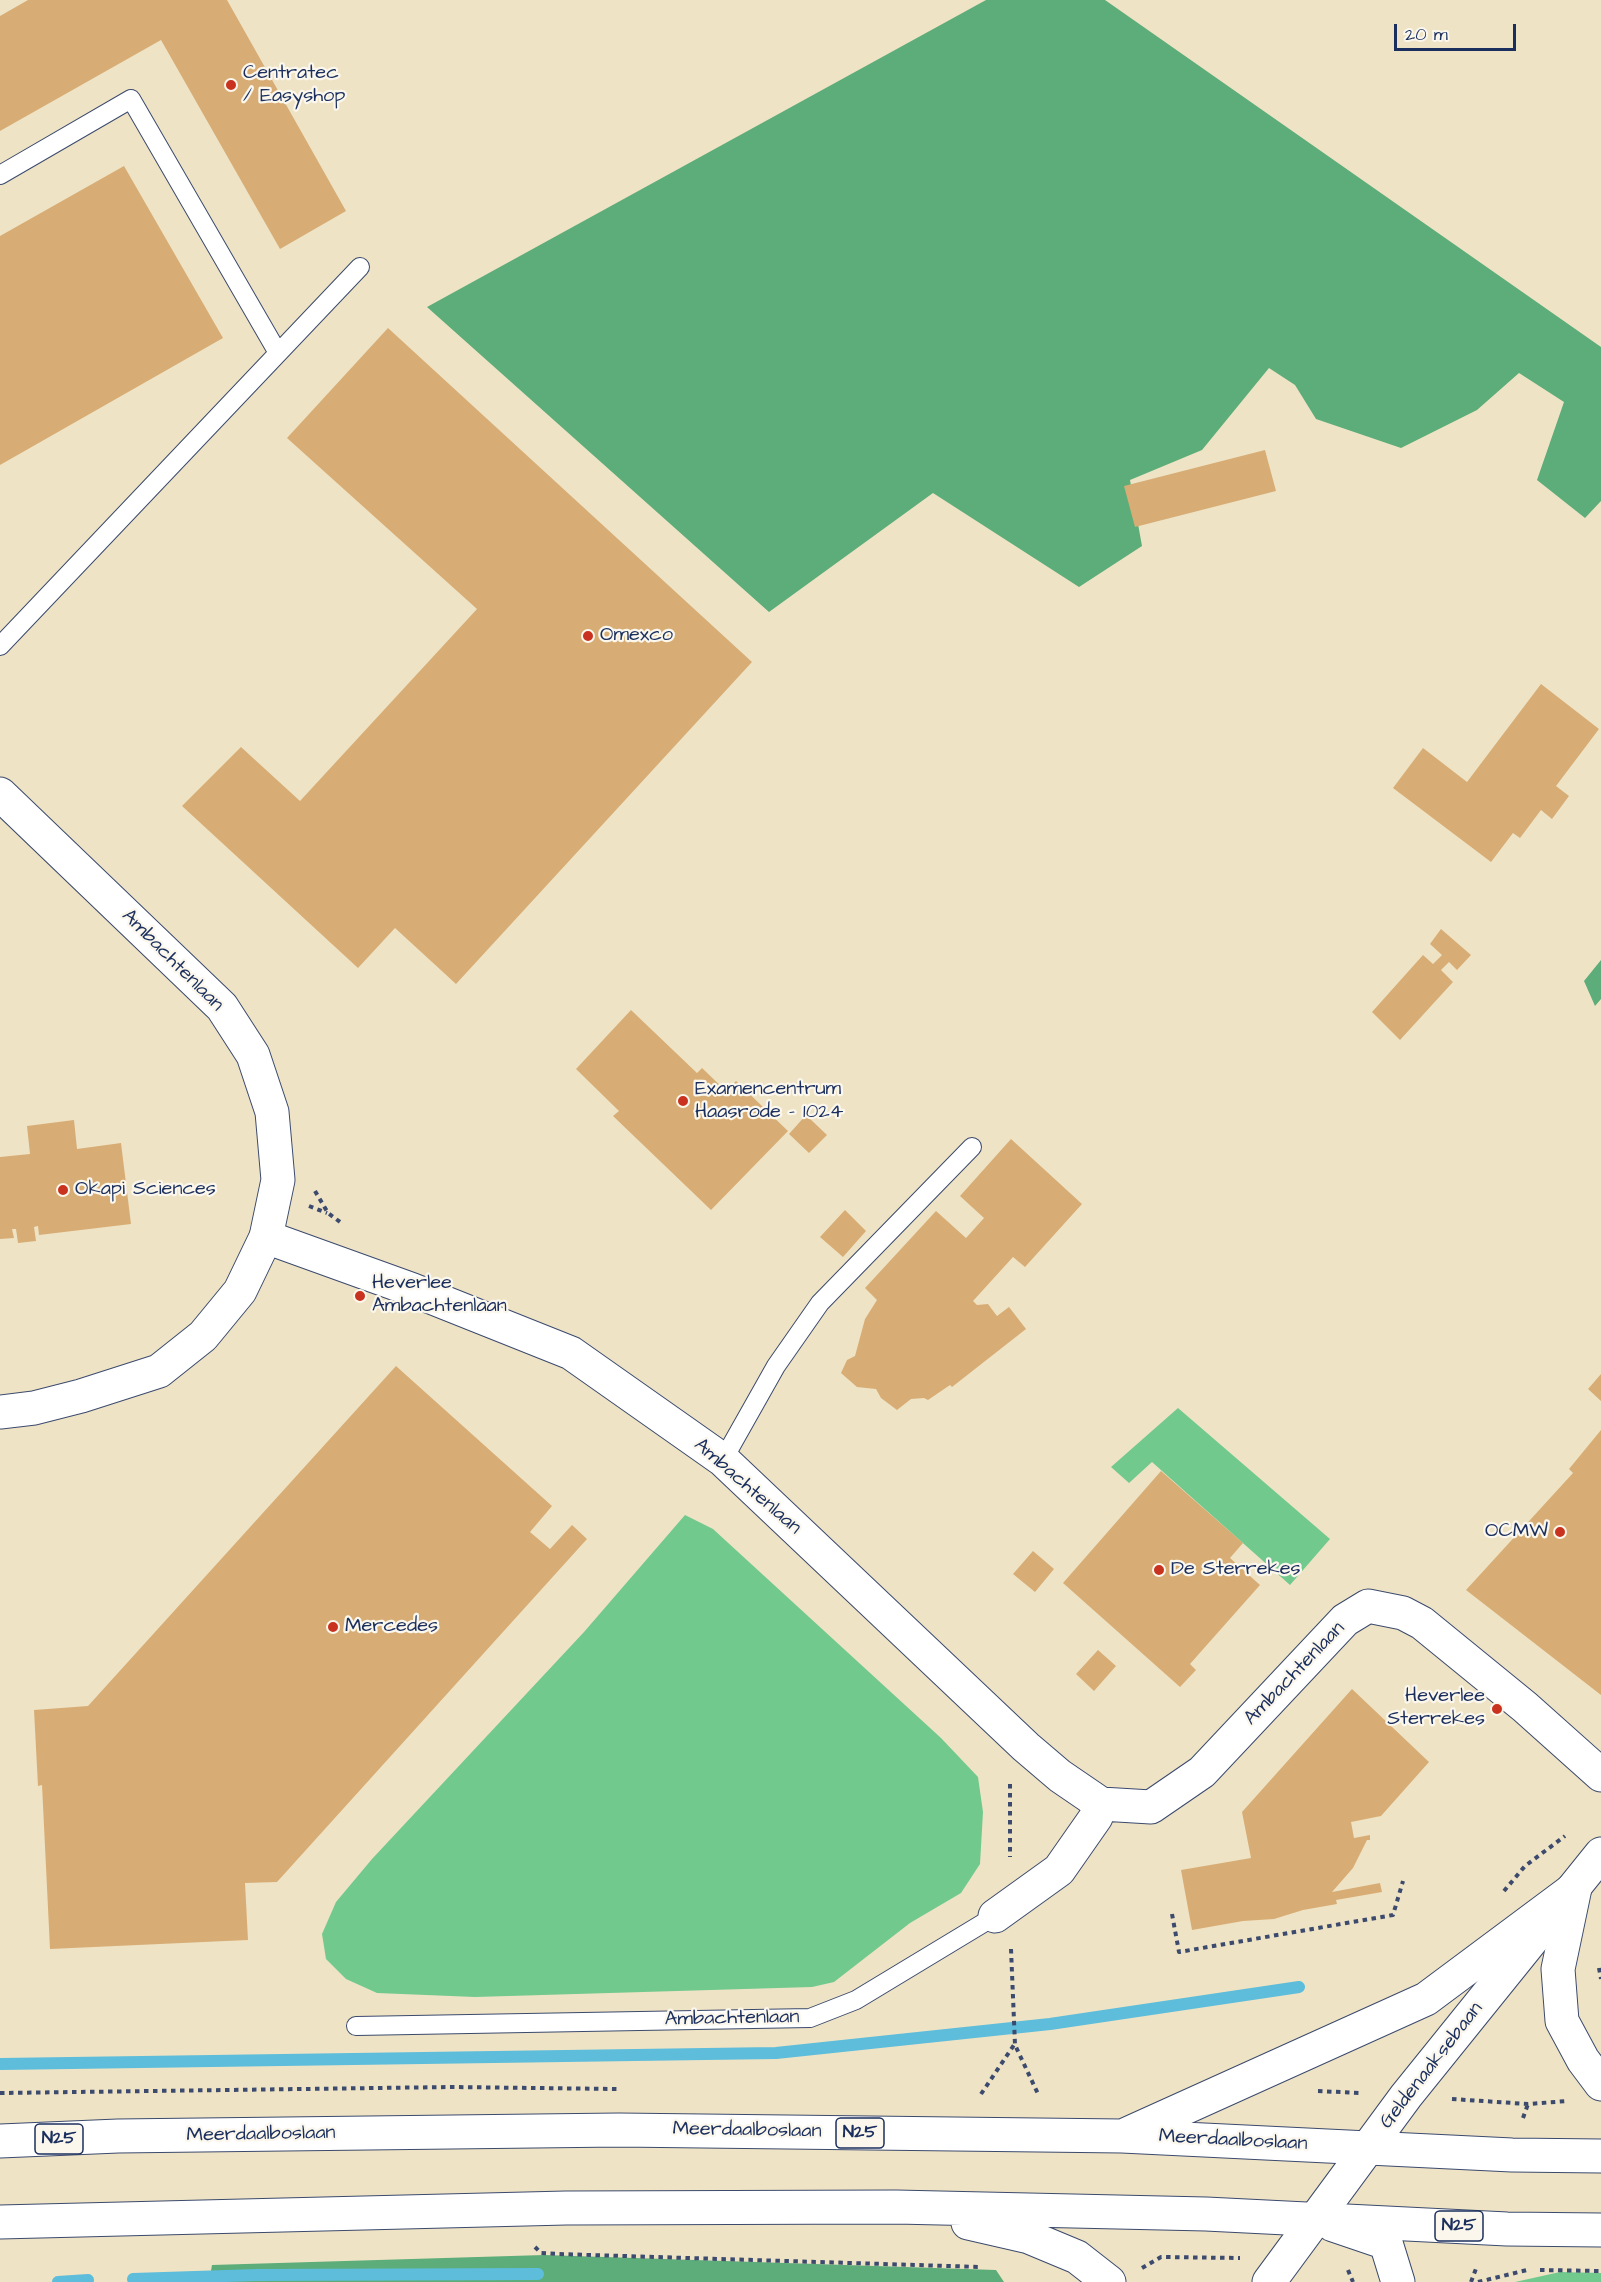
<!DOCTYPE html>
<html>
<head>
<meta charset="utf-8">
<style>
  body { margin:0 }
  #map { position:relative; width:1601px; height:2282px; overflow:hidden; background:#efe3c5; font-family:"Architects Daughter",sans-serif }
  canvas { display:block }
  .scale { position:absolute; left:1394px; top:24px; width:122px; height:27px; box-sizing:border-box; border:3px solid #1b2f5e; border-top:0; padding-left:8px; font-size:18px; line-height:21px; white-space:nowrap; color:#1b2f5e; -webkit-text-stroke:4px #fbf7ec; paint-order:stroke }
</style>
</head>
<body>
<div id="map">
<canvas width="1601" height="2282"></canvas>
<div class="scale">20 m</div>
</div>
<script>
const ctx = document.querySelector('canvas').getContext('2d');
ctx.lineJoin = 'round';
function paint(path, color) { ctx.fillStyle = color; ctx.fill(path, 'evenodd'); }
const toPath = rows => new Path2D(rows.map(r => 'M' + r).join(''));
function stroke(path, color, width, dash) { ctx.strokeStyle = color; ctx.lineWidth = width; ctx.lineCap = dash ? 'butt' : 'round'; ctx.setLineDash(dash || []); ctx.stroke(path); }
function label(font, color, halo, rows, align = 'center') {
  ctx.font = font + ' "Architects Daughter",sans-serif'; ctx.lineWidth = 4.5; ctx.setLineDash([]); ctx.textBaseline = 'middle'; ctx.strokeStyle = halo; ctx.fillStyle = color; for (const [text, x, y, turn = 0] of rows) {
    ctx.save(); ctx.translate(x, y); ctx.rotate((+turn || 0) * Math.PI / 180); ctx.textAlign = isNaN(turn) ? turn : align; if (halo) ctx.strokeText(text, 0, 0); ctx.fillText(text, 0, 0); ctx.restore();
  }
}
paint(toPath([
  [1178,1408,1330,1539,1290,1585,1152,1462,1129,1483,1111,1467],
  [685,1515,713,1529,941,1738,978,1777,983,1812,980,1864,961,1893,910,1923,834,1982,812,1987,475,1997,377,1993,346,1979,326,1959,322,1934,336,1902,372,1859,584,1632],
  [1560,2272,1601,2273,1601,2282,1515,2282]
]), '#71c98e');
paint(toPath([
  [986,0,1105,0,1601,347,1601,501,1585,518,1537,480,1564,402,1519,373,1477,410,1401,448,1316,419,1295,385,1269,368,1202,450,1130,480,1142,546,1079,587,933,493,769,612,427,307],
  [1601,960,1601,999,1595,1006,1584,981],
  [544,2255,996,2270,1004,2282,209,2282,212,2265]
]), '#5cad79');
stroke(toPath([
  [0,2064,776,2053,1050,2024,1299,1987],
  [133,2279,257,2275,538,2274],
  [58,2282,88,2280]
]), '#5dbddb', 12);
paint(toPath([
  [28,0,227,0,346,211,280,249,161,40,0,131,0,16],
  [124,166,223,338,0,465,0,236],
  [388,328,752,662,456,984,395,928,358,968,182,806,241,747,300,801,477,609,287,438],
  [1265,450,1276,491,1135,527,1124,486],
  [1541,684,1599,729,1556,786,1569,796,1552,819,1541,810,1520,838,1513,833,1491,862,1393,788,1423,748,1467,782],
  [1441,929,1471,955,1457,970,1449,962,1441,970,1453,982,1400,1040,1372,1012,1423,955,1433,964,1442,955,1430,944],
  [631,1010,697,1073,702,1068,726,1091,736,1081,788,1131,711,1210,613,1116,619,1111,576,1069],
  [806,1115,827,1135,809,1153,789,1134],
  [74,1120,77,1149,121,1143,131,1224,39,1235,38,1226,34,1227,36,1241,18,1243,16,1229,12,1229,14,1238,0,1239,0,1157,30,1154,27,1126],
  [1011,1139,1082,1204,1025,1267,1013,1257,973,1301,977,1305,988,1304,997,1316,1009,1307,1026,1329,952,1387,950,1385,928,1400,924,1398,911,1399,897,1410,881,1398,876,1389,857,1387,841,1373,847,1360,855,1356,865,1319,877,1300,865,1288,936,1211,966,1238,984,1218,960,1196],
  [845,1210,866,1231,843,1257,820,1237],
  [396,1366,552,1506,530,1532,550,1549,572,1525,587,1539,277,1882,245,1883,248,1940,50,1949,42,1785,38,1786,34,1710,88,1706],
  [1601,1374,1601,1401,1588,1389],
  [1601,1430,1601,1695,1466,1590,1573,1473,1569,1469],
  [1161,1471,1243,1543,1230,1558,1260,1585,1190,1664,1196,1670,1180,1687,1063,1583],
  [1033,1551,1054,1569,1035,1592,1013,1574],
  [1098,1650,1116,1666,1094,1691,1076,1674],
  [1352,1689,1429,1762,1381,1816,1351,1822,1354,1838,1370,1835,1370,1840,1367,1840,1353,1868,1332,1892,1380,1883,1382,1892,1336,1900,1337,1904,1303,1910,1274,1919,1243,1921,1192,1930,1181,1870,1251,1858,1242,1812]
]), '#d7ad75');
const service = toPath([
  [0,175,131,99,278,353],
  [0,646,360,267],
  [723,1460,776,1366,820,1303,972,1147],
  [356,2026,810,2018,856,2000,995,1916]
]);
const minor = toPath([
  [266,1237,413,1290,571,1353,723,1460,1026,1747,1060,1776,1101,1804,1151,1807,1202,1772,1345,1620,1368,1606,1403,1613,1422,1623,1525,1707,1601,1775],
  [995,1916,1059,1870,1096,1817,1101,1804],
  [1333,2225,1386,2243,1398,2282]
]);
const tertiary = toPath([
  [0,794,222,1007,253,1055,272,1112,278,1180,266,1237,240,1291,203,1336,159,1371,81,1396,34,1408,0,1412],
  [1269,2282,1406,2096,1601,1854]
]);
const trunk = toPath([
  [1575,1888,1558,1969,1562,2021,1583,2060,1601,2084],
  [1127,2134,1426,1999,1575,1888],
  [0,2141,118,2136,619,2130,1122,2136,1512,2155,1601,2156],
  [0,2222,566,2208,896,2207,1206,2214,1507,2229,1601,2230],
  [968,2223,1029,2237,1077,2257,1109,2282]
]);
stroke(service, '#3b4a6d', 20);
stroke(minor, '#3b4a6d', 35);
stroke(tertiary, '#3b4a6d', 35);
stroke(trunk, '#3b4a6d', 35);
stroke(toPath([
  [315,1191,328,1213,340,1222],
  [309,1206,327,1213],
  [1010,1784,1010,1857],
  [1504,1891,1525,1866,1565,1836],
  [1172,1914,1179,1952,1393,1915,1403,1881],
  [1011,1949,1015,2045,1039,2096],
  [1599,1968,1601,1979],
  [1318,2091,1361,2093],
  [0,2093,452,2087,617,2089],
  [981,2094,1014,2045],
  [1452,2099,1528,2104,1568,2101],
  [1523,2118,1528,2104],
  [535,2247,541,2253,558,2254,981,2267],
  [1142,2268,1161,2257,1240,2258],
  [1348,2270,1353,2282],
  [1540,2270,1601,2271],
  [1471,2282,1477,2266],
  [1478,2282,1527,2270]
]), '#3b4a6d', 4, [4.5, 4.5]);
stroke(service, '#fff', 18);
stroke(minor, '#fff', 33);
stroke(tertiary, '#fff', 33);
stroke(trunk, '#fff', 33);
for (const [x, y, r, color] of [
  [231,85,6,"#c8321e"],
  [588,636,6,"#c8321e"],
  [683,1101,6,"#c8321e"],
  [63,1190,6,"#c8321e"],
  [360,1296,6,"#c8321e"],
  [1560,1532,6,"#c8321e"],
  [1159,1570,6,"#c8321e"],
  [333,1627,6,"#c8321e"],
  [1497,1709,6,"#c8321e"]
]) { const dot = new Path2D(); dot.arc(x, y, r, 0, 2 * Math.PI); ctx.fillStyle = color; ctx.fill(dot); stroke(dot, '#fbf7ec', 2); }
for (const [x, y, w] of [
  [860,2133,48],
  [59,2139,48],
  [1459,2226,48]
]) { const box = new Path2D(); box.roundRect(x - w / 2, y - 15, w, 30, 4.5); ctx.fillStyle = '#fbf7ec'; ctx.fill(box); stroke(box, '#1b2f5e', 1.5); }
label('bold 18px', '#1b2f5e', null, [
  ["N25",860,2133],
  ["N25",59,2139],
  ["N25",1459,2226]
]);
label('20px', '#1b2f5e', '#fbf7ec', [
  ["Centratec",243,74],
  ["/ Easyshop",243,97],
  ["Omexco",600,636],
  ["Examencentrum",695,1090],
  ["Haasrode - 1024",695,1113],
  ["Okapi Sciences",75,1190],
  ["Heverlee",372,1284],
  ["Ambachtenlaan",372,1307],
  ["OCMW",1548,1532,"right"],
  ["De Sterrekes",1171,1570],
  ["Mercedes",345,1627],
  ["Heverlee",1485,1697,"right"],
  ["Sterrekes",1485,1720,"right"]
], 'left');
label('20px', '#1b2f5e', '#fbf7ec', [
  ["Ambachtenlaan",172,961,45],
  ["Ambachtenlaan",747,1487,41],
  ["Ambachtenlaan",1295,1674,-46],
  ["Ambachtenlaan",732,2019,-1],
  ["Geldenaaksebaan",1432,2066,-52],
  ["Meerdaalboslaan",747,2131,1],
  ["Meerdaalboslaan",261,2135,-1],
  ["Meerdaalboslaan",1233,2141,3]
]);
</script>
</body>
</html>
